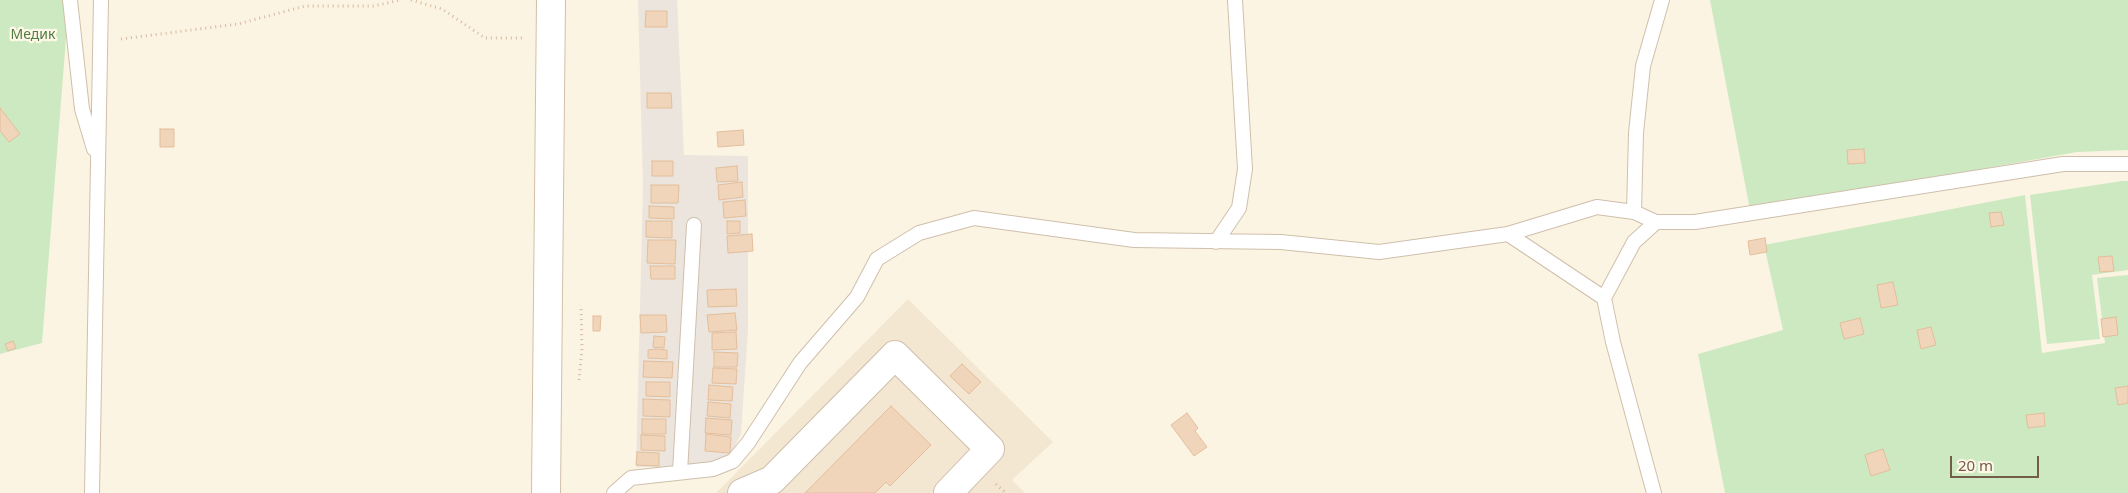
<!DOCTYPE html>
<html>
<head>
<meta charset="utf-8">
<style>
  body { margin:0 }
  #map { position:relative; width:2128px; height:493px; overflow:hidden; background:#fcf4e2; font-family:"Noto Sans",sans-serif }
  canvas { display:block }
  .scale { position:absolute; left:1950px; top:456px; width:89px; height:22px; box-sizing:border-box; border:2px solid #735c49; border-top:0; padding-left:6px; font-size:15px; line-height:18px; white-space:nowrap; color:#735c49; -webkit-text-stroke:4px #fff8e8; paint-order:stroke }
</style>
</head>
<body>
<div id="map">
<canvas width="2128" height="493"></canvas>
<div class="scale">20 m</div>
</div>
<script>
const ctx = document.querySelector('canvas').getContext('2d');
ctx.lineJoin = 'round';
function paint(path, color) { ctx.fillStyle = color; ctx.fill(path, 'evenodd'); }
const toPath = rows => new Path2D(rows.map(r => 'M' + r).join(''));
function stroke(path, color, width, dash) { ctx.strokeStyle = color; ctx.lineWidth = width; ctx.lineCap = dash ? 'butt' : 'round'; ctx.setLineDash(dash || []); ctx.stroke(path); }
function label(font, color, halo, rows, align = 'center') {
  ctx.font = font + ' "Noto Sans",sans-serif'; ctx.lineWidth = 4.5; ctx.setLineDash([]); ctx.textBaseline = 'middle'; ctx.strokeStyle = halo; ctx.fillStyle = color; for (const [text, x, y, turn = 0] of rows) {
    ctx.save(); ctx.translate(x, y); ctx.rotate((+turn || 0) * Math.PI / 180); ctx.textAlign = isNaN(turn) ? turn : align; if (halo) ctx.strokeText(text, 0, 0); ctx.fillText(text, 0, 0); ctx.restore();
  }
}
paint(toPath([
  [908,299,1053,442,1012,480,1025,493,716,493]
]), '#f3e7d1');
paint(toPath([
  [638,0,677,0,684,155,748,156,748,329,741,434,727,462,663,467,636,467,643,186]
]), '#ebe5dd');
paint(toPath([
  [0,0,69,0,42,343,0,354],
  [1710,0,2128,0,2128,150,2077,152,1750,210],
  [2122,181,2128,181,2128,270,2092,275,2100,339,2047,344,2030,195],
  [2025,195,2042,353,2105,343,2097,278,2128,275,2128,493,1725,493,1698,354,1783,330,1764,245]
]), '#cde9c1');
const building = toPath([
  [646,11,667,11,667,27,645,27,646,11],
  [647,93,671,93,672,108,647,108,647,93],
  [0,108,20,134,9,142,0,131,0,108],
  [160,129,174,129,174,147,160,147,160,129],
  [743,130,744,145,718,147,717,132,743,130],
  [1864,149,1865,163,1848,164,1847,150,1864,149],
  [652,161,673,161,673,176,652,176,652,161],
  [737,166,738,181,717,182,716,168,737,166],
  [742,182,743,197,719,200,718,185,742,182],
  [651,185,679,185,678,203,651,203,651,185],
  [745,200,746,216,724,218,723,202,745,200],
  [649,206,674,207,674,219,649,218,649,206],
  [2001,212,2004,225,1991,227,1989,213,2001,212],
  [646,221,672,221,672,238,646,237,646,221],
  [727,221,740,221,740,233,727,234,727,221],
  [752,234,753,251,728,253,727,236,752,234],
  [1765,238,1767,252,1750,255,1748,241,1765,238],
  [648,240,676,240,675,264,647,263,648,240],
  [2112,256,2114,271,2100,272,2098,257,2112,256],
  [650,266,675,266,675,279,651,279,650,266],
  [1893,282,1898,305,1881,308,1877,285,1893,282],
  [736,289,737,306,708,307,707,290,736,289],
  [735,313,737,330,709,332,707,315,735,313],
  [640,315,666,315,667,332,641,333,640,315],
  [593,316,601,316,600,331,593,331,593,316],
  [2116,317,2118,335,2103,337,2101,319,2116,317],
  [1860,318,1864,334,1844,339,1840,323,1860,318],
  [1931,327,1936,345,1921,349,1917,330,1931,327],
  [736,332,737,349,712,350,712,333,736,332],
  [654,336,665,337,664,348,653,347,654,336],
  [13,341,16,348,8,351,5,344,13,341],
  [656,349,667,350,667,359,648,358,648,350,656,349],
  [714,352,738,353,737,367,714,367,714,352],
  [644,361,673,362,672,378,643,377,644,361],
  [962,364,981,382,969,394,950,376,962,364],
  [713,368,737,369,736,384,712,383,713,368],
  [646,382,670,382,670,397,646,396,646,382],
  [709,385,733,387,732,401,708,400,709,385],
  [2128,386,2128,403,2118,405,2115,388,2128,386],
  [643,399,670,400,670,417,643,416,643,399],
  [708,402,731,404,730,418,707,416,708,402],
  [891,406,931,445,890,486,886,482,875,493,805,493,891,406],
  [1187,413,1198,428,1195,431,1207,447,1194,456,1171,425,1187,413],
  [2044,413,2045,426,2028,428,2026,415,2044,413],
  [706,418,732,420,731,435,705,433,706,418],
  [642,419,666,419,666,434,642,434,642,419],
  [706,434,731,437,730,453,705,451,706,434],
  [641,435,665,436,665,451,641,450,641,435],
  [1883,449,1890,470,1871,476,1865,455,1883,449],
  [637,452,659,453,659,466,636,465,637,452]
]);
paint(building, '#f0d5ba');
stroke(building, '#e3be9b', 1);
const lane = toPath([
  [70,0,82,109,94,149],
  [1634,212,1636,133,1643,66,1662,0],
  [1508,234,1604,298,1613,342,1654,493],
  [1216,242,1239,208,1245,169,1235,0],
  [1604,298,1634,242,1656,222],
  [680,472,694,225],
  [92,493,101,0],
  [614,493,631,478,713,469,733,461,748,443,800,363,857,297,877,259,919,233,974,218,1134,240,1281,242,1379,252,1508,234,1597,207,1634,212,1656,222,1695,222,2063,164,2128,164]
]);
const street = toPath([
  [742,493,772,480,895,355,990,449,948,493]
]);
const secondary = toPath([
  [546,493,551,0]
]);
stroke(lane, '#cfbfac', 16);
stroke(street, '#cfbfac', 30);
stroke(secondary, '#d1bfa9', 30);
stroke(toPath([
  [411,0,442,9,485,38,523,38],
  [121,39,238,24,305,6,373,6,401,0],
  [579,380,582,349,581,305],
  [996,484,1006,493]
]), '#d5b99e', 3, [1, 4]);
stroke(lane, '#fff', 14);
stroke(street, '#fff', 28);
stroke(secondary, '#fff', 28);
label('14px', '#507e44', '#fff8e8', [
  ["Медик",33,35]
]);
</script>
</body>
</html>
